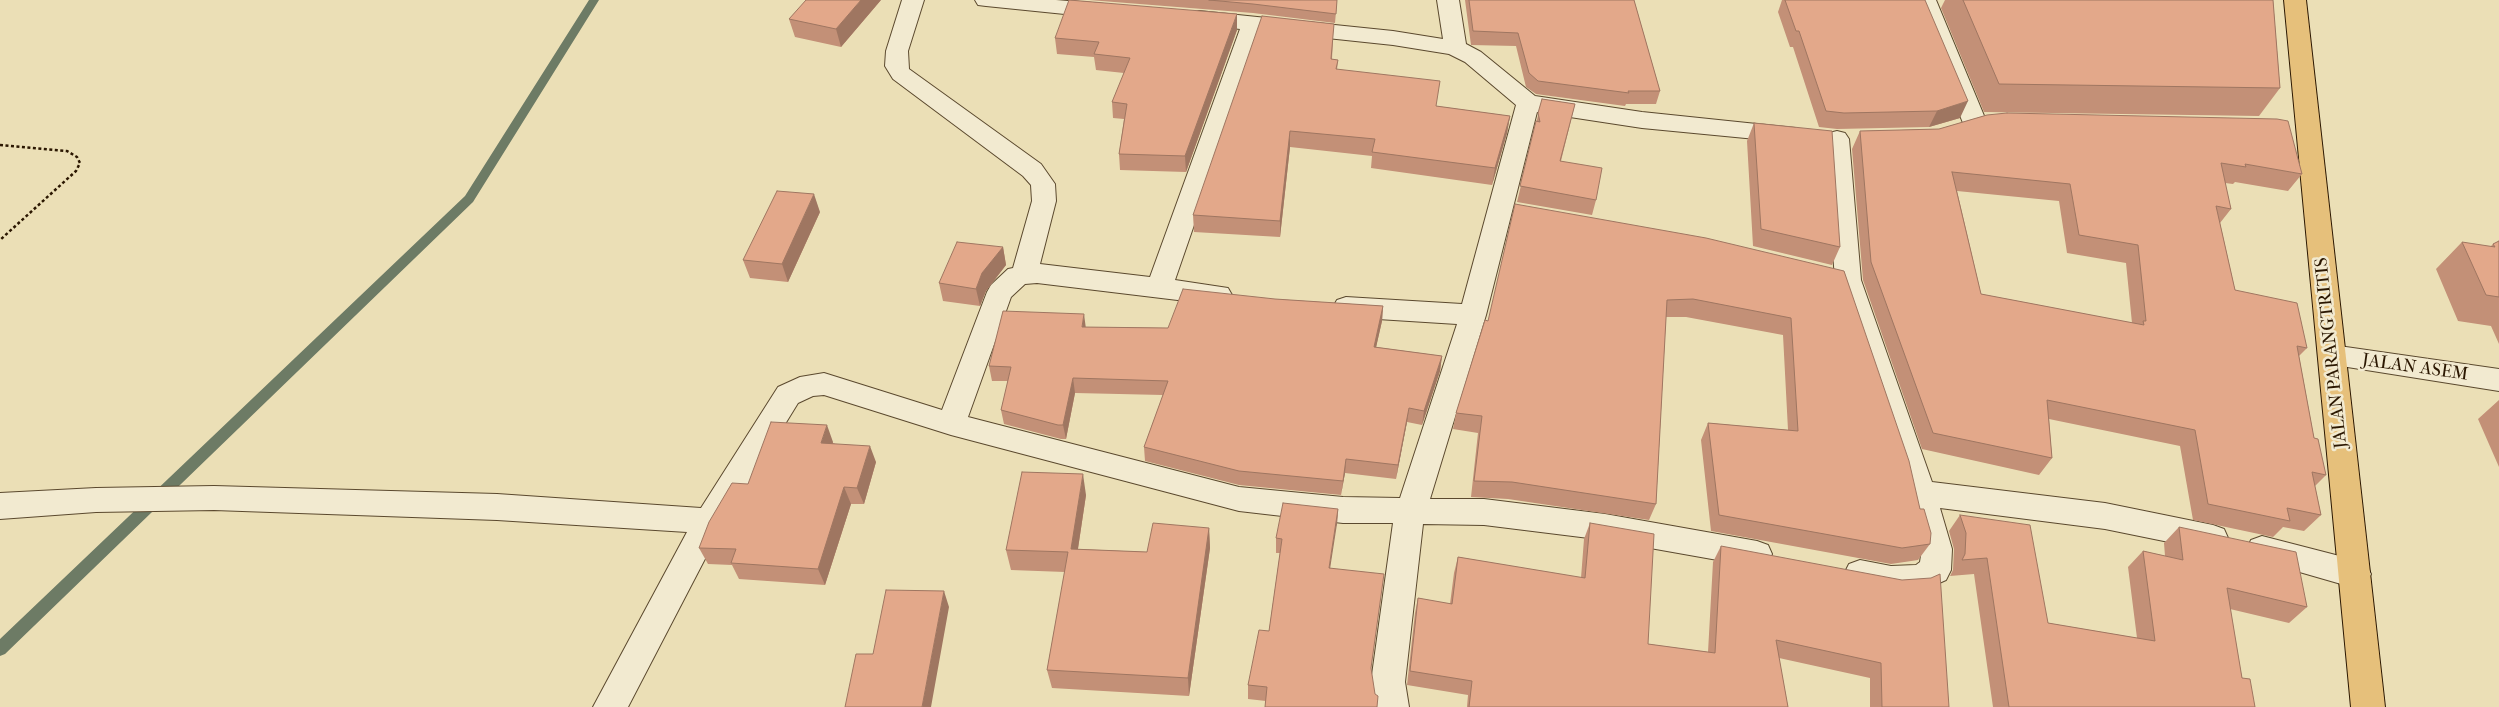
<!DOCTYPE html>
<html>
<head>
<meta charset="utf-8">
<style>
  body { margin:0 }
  canvas { display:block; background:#ebdfb6 }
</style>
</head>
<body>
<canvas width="2499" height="707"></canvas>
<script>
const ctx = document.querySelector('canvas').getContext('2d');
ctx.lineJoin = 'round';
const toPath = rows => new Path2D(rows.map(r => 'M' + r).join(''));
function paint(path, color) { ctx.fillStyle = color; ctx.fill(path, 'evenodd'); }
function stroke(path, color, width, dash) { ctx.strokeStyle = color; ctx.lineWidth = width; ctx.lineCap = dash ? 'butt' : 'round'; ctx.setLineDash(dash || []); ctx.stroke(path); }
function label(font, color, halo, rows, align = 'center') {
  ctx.font = font + ' "IM FELL French Canon",serif'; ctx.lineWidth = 5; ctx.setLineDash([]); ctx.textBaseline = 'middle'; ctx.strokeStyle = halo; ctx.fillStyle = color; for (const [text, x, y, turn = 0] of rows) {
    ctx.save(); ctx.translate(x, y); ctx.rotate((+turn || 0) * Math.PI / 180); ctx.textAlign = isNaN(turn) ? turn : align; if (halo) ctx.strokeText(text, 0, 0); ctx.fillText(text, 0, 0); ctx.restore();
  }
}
paint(toPath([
  [589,0,599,0,473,202,5,654,0,656,0,639,465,196,589,0]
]), '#6d7b65');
const minor = toPath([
  [902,0,924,0,908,51,909,69,1041,164,1055,184,1056,201,1040,264,1150,277,1240,29,1191,23,1188,18,1191,13,1199,11,1393,31,1443,39,1437,0,1459,0,1466,44,1481,52,1535,96,1642,112,1795,128,1799,134,1795,140,1787,142,1642,128,1537,112,1486,315,1430,499,1484,499,1605,514,1757,541,1768,545,1772,554,1768,563,1757,567,1605,540,1484,525,1423,524,1405,682,1409,707,1375,707,1371,682,1393,523,1343,523,1239,511,951,435,824,395,813,396,798,403,720,530,628,707,593,707,687,532,497,520,214,510,96,512,0,519,0,493,96,488,214,486,497,494,701,508,778,387,800,377,824,373,942,410,987,292,991,285,1008,269,1013,268,1032,201,1031,185,1023,176,893,79,885,66,886,51,902,0],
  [1261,31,1393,45,1449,54,1465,62,1516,105,1462,304,1346,297,1337,300,1333,307,1337,314,1346,317,1457,324,1400,498,1343,497,1239,487,968,417,1011,297,1025,284,1037,283,1219,305,1228,302,1232,295,1228,288,1175,280,1261,31],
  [975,0,1056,0,1104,4,1112,6,1115,11,1112,16,1104,18,986,6,978,5,975,0],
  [1914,0,1936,0,1987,123,1983,129,1975,131,1967,129,1963,123,1914,0],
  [1837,131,1845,133,1849,139,1861,280,1932,482,2105,503,2213,525,2224,529,2228,538,2224,547,2213,551,2105,529,1940,508,1952,549,1951,570,1946,580,1919,592,1891,594,1849,584,1844,574,1849,564,1860,560,1891,566,1916,565,1920,562,1922,549,1906,493,1835,280,1825,139,1829,133,1837,131],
  [2332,345,2499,369,2499,391,2322,363,2318,356,2322,349,2332,345],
  [2262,536,2355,560,2366,564,2371,574,2366,584,2355,588,2251,558,2247,549,2251,540,2262,536]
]);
const primary = toPath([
  [2284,0,2306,0,2385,707,2351,707,2284,0]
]);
stroke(minor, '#5b492e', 2);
stroke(primary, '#2b1701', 2);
stroke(toPath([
  [0,145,67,151,77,157,80,163,76,171,0,240]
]), '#2b1701', 2.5, [3, 2.5]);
paint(minor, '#f2ead0');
paint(primary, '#e6c07b');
paint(toPath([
  [881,0,841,47,795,37,789,19],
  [1089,0,1337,0,1335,23,1253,13],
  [1465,0,1634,0,1660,91,1656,104,1626,104,1625,106,1536,94,1526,87,1516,46,1471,45],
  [1782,0,1925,0,1960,118,1929,127,1837,129,1819,127,1793,47,1790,47,1778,12],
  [1945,0,2273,0,2280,88,2259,116,1984,112,1941,8],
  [1237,30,1186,172,1120,170,1119,154,1124,119,1113,118,1112,102,1124,73,1096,70,1094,57,1057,54,1055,38],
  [1333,40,1332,59,1338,60,1337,70,1436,106,1510,116,1507,133,1492,185,1371,168,1372,156,1290,147,1280,237,1194,232,1193,215],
  [1542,99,1575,104,1561,161,1596,200,1592,215,1517,202],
  [1987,115,2302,174,2288,191,2235,182,2233,184,2225,183,2231,209,2220,223,2235,290,2307,348,2299,356,2314,438,2326,475,2315,486,2321,515,2304,531,2283,527,2273,537,2193,520,2180,446,2049,419,2052,458,2039,475,1922,449,1863,280,1852,149,1860,131,1939,129],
  [1957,191,2059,201,2067,253,2126,263,2132,323,1981,294],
  [1754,123,1840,247,1832,265,1753,246,1747,141],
  [820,212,788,282,750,278,743,260],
  [2499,241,2499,344,2491,326,2458,321,2436,269,2462,242,2490,247,2493,244],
  [1003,247,1006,265,986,291,980,306,943,301,939,283],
  [1844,271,1920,509,1930,544,1918,560,1891,564,1711,531,1701,440,1708,423,1788,430,1783,335,1686,317,1666,317,1656,504,1649,520,1508,499,1471,497,1478,433,1453,429,1456,413,1488,321],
  [1275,299,1383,306,1382,321,1376,347,1442,356,1440,371,1422,425,1407,422,1396,479,1345,473,1341,495,1239,485,1145,461,1144,447,1163,395,1075,393,1066,439,1061,439,1004,424,1001,410,1008,381,992,381,989,366,1086,327,1168,328],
  [2499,400,2499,467,2478,419],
  [833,442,833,443,876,462,864,504,851,504,825,585,739,579,732,565,708,564,699,548,748,484],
  [1086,495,1078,549,1147,552,1209,528,1210,548,1189,696,1052,688,1047,670,1065,572,1011,570,1006,550],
  [1338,509,1337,524,1266,701,1248,699,1248,685,1269,631,1280,553,1276,553,1276,538],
  [1960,515,2048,623,2137,638,2128,567,2143,551,2165,556,2164,543,2179,527,2307,607,2289,623,2230,609,2242,678,2255,707,1993,707,1974,574,1950,576,1953,570,1954,549,1949,531],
  [1590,523,1648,644,1708,652,1713,562,1721,546,1949,707,1870,707,1870,678,1779,658,1788,707,1467,707,1468,695,1407,685,1415,613,1418,598,1450,604,1454,573,1458,557,1581,578,1584,539]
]), '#c39077');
paint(toPath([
  [861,0,881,0,841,47,836,29],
  [1237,14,1237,30,1186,172,1185,156],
  [1968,101,1960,118,1929,127,1937,111],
  [1510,116,1507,133,1492,185,1495,168],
  [1290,131,1290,147,1280,237,1280,221],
  [814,194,820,212,788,282,782,264],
  [1003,247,1006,265,986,291,980,306,976,289,982,273],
  [1383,306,1382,321,1373,361,1374,347],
  [1084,314,1086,329,1082,327],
  [1442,356,1440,371,1422,425,1424,411],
  [1073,378,1075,393,1066,439,1063,425],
  [1409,408,1407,422,1396,479,1398,465],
  [827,425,833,442,828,459,821,443],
  [870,446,876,462,864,504,857,488],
  [1346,459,1345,473,1341,495,1343,481],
  [1083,474,1086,495,1075,568,1071,549],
  [844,487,851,504,825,585,818,569],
  [1338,509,1337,524,1328,582,1329,568],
  [1209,528,1210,548,1189,696,1188,678],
  [944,591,949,607,931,707,922,707]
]), '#9f7661');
const building = toPath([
  [806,0,861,0,836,29,789,19,806,0],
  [1069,0,1237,14,1185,156,1119,154,1127,104,1112,102,1130,58,1094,54,1099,42,1055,38,1069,0],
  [1209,0,1337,0,1336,14,1253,4,1209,0],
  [1469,0,1634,0,1660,91,1628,91,1629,93,1538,81,1529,73,1518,33,1473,31,1469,0],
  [1785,0,1925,0,1968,101,1937,111,1844,113,1826,111,1799,31,1796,31,1785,0],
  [1963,0,2273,0,2280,88,1999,84,1963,0],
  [1262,16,1334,24,1331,59,1338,60,1336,69,1440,81,1436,106,1510,116,1495,168,1372,152,1375,139,1290,131,1280,221,1193,215,1262,16],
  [1542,99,1575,104,1560,161,1602,168,1596,200,1520,186,1536,121,1540,122,1538,113,1542,99],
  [2007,113,2277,119,2288,121,2302,174,2245,164,2246,167,2221,163,2231,209,2216,206,2235,290,2297,303,2307,348,2297,346,2314,438,2318,439,2326,475,2312,472,2321,515,2287,508,2290,521,2208,504,2195,430,2047,400,2052,458,1933,433,1871,262,1860,131,1939,129,1987,115,2007,113],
  [1952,172,2070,184,2079,235,2138,245,2146,321,2143,321,2144,325,1981,294,1952,172],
  [1754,123,1832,131,1840,247,1761,229,1754,123],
  [777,191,814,194,782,264,743,260,777,191],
  [1515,204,1706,238,1844,271,1909,461,1920,509,1924,509,1931,533,1930,544,1902,548,1719,515,1708,423,1798,431,1791,318,1693,299,1667,300,1656,504,1512,482,1474,481,1482,416,1456,413,1485,320,1488,321,1515,204],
  [2499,241,2499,297,2486,295,2462,242,2495,247,2493,244,2499,241],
  [957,242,1003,247,982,273,976,289,939,283,957,242],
  [1183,289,1275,299,1383,306,1374,347,1442,356,1424,411,1409,408,1398,465,1346,459,1343,481,1239,471,1144,447,1168,381,1073,378,1063,425,1058,425,1001,410,1011,367,989,366,1003,311,1084,314,1082,327,1168,328,1183,289],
  [771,422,827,425,821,443,870,446,857,488,844,487,818,569,731,563,736,549,699,548,709,522,732,483,748,484,771,422],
  [1022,472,1083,474,1071,549,1147,552,1153,523,1209,528,1188,678,1047,670,1068,552,1006,550,1022,472],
  [1283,503,1338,509,1329,568,1384,574,1371,668,1375,694,1378,696,1377,707,1265,707,1267,687,1248,685,1259,630,1269,631,1282,539,1276,538,1283,503],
  [1960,515,2030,525,2048,623,2155,641,2143,551,2183,560,2179,527,2296,552,2307,607,2227,588,2242,678,2250,679,2255,707,2009,707,1987,558,1962,560,1965,554,1966,533,1960,515],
  [1590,523,1654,534,1648,644,1715,653,1721,546,1902,580,1931,578,1940,574,1949,707,1882,707,1881,663,1776,640,1788,707,1469,707,1472,681,1410,671,1418,598,1452,604,1458,557,1585,578,1590,523],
  [886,590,944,591,922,707,845,707,856,654,873,654,886,590]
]);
paint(building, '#e3a88a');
stroke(building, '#9f7661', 1);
label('18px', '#2b1701', '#f2ead0', [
  ["JALAN PARANGTRITIS",2332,353,-96],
  ["JALAN ASEM",2415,368,8]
]);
</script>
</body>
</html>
